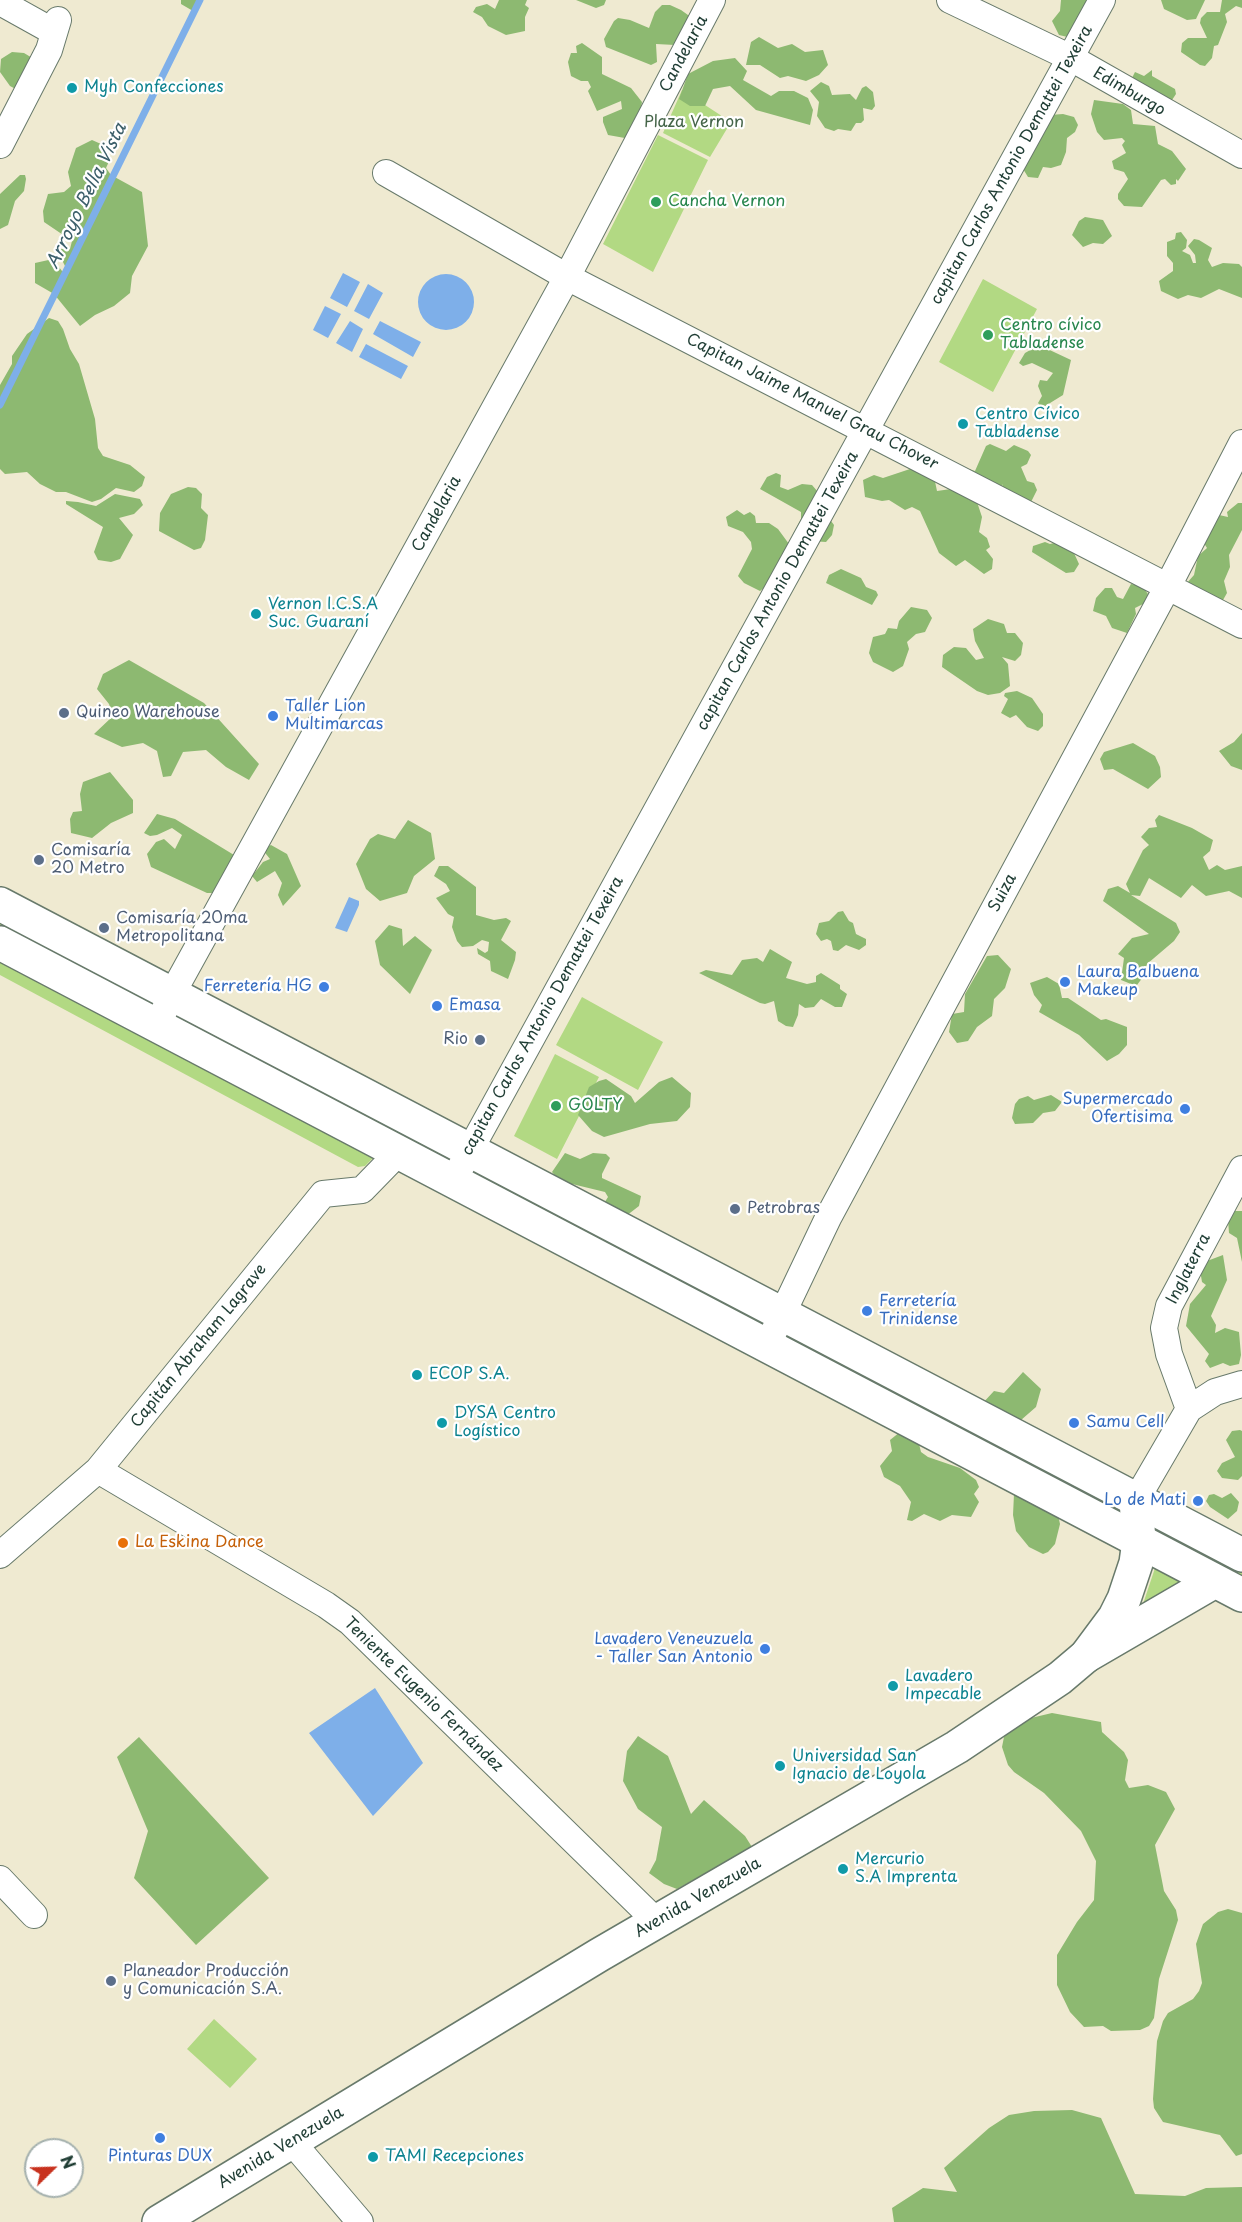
<!DOCTYPE html>
<html>
<head>
<meta charset="utf-8">
<style>
  body { margin:0 }
  #map { position:relative; width:1242px; height:2222px; overflow:hidden; background:#efead1; font-family:"Playpen Sans",sans-serif }
  canvas { display:block }
  .north { position:absolute; left:24px; top:2138px; width:60px; height:60px; box-sizing:border-box; background:#fff; border:2px solid #a5b1ae; border-radius:50%; rotate:67deg; font-size:16px; font-weight:700; line-height:24px; text-align:center; color:#1f3d34 }
  .north::after { content:''; display:block; margin:auto; width:21px; height:27px; background:#c8321e; clip-path:polygon(50% 0,100% 100%,50% 72%,0 100%) }
</style>
</head>
<body>
<div id="map">
<canvas width="1242" height="2222"></canvas>
<div class="north">N</div>
</div>
<script>
const ctx = document.querySelector('canvas').getContext('2d');
ctx.lineJoin = 'round';
function paint(path, color) { ctx.fillStyle = color; ctx.fill(path, 'evenodd'); }
const toPath = rows => new Path2D(rows.map(r => 'M' + r).join(''));
function stroke(path, color, width, dash) { ctx.strokeStyle = color; ctx.lineWidth = width; ctx.lineCap = dash ? 'butt' : 'round'; ctx.setLineDash(dash || []); ctx.stroke(path); }
function label(font, color, halo, rows, align = 'center') {
  ctx.font = font + ' "Playpen Sans",sans-serif'; ctx.lineWidth = 4.5; ctx.setLineDash([]); ctx.textBaseline = 'middle'; ctx.strokeStyle = halo; ctx.fillStyle = color; for (const [text, x, y, turn = 0] of rows) {
    ctx.save(); ctx.translate(x, y); ctx.rotate((+turn || 0) * Math.PI / 180); ctx.textAlign = isNaN(turn) ? turn : align; if (halo) ctx.strokeText(text, 0, 0); ctx.fillText(text, 0, 0); ctx.restore();
  }
}
paint(toPath([
  [682,90,731,122,710,157,663,133],
  [658,135,708,160,653,272,603,244],
  [983,279,1037,309,993,392,939,362],
  [0,917,151,1000,150,1003,0,928],
  [0,959,375,1156,365,1166,358,1167,0,975],
  [582,997,663,1042,638,1090,556,1045],
  [200,1026,432,1148,430,1150,199,1031],
  [555,1054,599,1077,557,1159,514,1136],
  [496,1181,763,1322,762,1324,494,1184],
  [798,1339,1097,1497,1096,1500,1093,1501,796,1345],
  [1189,1545,1242,1569,1242,1580,1187,1548],
  [1156,1565,1188,1583,1135,1616,1144,1601],
  [214,2019,257,2059,230,2088,187,2049]
]), '#b2d983');
paint(toPath([
  [181,0,202,0,193,11,181,4],
  [499,0,527,0,525,5,529,8,525,17,525,31,506,35,488,26,482,17,473,12,476,7,487,4,495,9],
  [576,0,606,0,604,5,596,8],
  [1061,0,1087,0,1087,11,1076,39,1059,35,1052,21,1060,11],
  [1161,0,1205,0,1196,19,1187,20,1164,9],
  [1222,0,1242,0,1242,8,1236,6,1225,14,1227,22,1218,45,1214,46,1212,58,1205,66,1200,65,1181,52,1182,43,1188,38,1207,38,1200,23,1201,18,1207,12,1220,12],
  [662,5,670,5,681,10,688,15,690,23,675,45,656,44,657,62,651,65,606,47,604,39,614,21,618,18,630,20,649,28,655,12],
  [759,37,778,48,792,44,805,52,823,50,828,65,819,75,806,81,788,76,780,78,760,65,746,65,751,42],
  [582,43,602,57,602,74,631,88,642,102,636,140,608,135,603,122,603,117,622,109,621,101,597,111,588,91,591,87,588,81,581,81,571,76,568,62,571,53,577,53,576,46],
  [12,52,24,53,34,59,23,93,10,86,0,72,1,59],
  [735,58,747,71,743,80,771,96,779,91,794,91,808,98,813,110,810,125,756,110,730,86,713,89,705,106,690,106,679,99,688,74,713,61],
  [1152,70,1152,76,1175,89,1176,94,1170,103,1131,80,1135,72,1144,76],
  [821,82,829,86,832,95,850,94,856,100,862,88,866,86,873,92,875,106,872,110,863,108,864,120,861,123,856,123,851,131,838,129,834,131,825,128,817,116,819,102,810,91],
  [1094,100,1123,104,1131,110,1133,124,1155,126,1158,144,1172,151,1186,169,1178,181,1176,179,1176,184,1171,185,1165,179,1161,180,1142,207,1124,206,1118,199,1118,194,1128,179,1124,172,1114,169,1112,161,1126,153,1122,145,1125,141,1122,138,1104,140,1097,132,1091,114],
  [1063,114,1074,117,1078,125,1075,132,1067,138,1066,152,1061,165,1051,168,1043,167,1038,178,1028,177,1020,164,1050,115],
  [92,140,101,144,111,157,106,168,111,175,142,192,148,246,132,276,130,293,114,306,95,315,80,326,54,294,35,283,35,263,53,259,62,271,68,272,59,254,61,249,70,249,72,241,44,222,43,211,48,194,64,192,71,186,68,172,76,148],
  [20,175,25,175,26,179,24,191,15,201,8,225,0,229,0,194],
  [1085,217,1103,220,1112,236,1103,244,1093,243,1083,247,1072,235,1079,221],
  [1181,232,1187,240,1186,248,1182,251,1190,255,1193,263,1196,263,1195,255,1188,246,1194,239,1199,240,1212,248,1208,260,1212,267,1223,263,1239,264,1242,267,1242,298,1219,289,1201,298,1188,295,1178,299,1161,291,1159,281,1173,271,1173,263,1167,256,1167,242,1175,239,1176,233],
  [49,318,58,321,63,329,70,349,79,364,95,419,98,448,103,456,130,465,145,477,142,486,134,492,116,488,101,499,92,502,66,492,56,492,40,484,27,472,5,474,0,469,0,385,12,364,12,356,27,334],
  [1039,345,1071,360,1063,395,1042,408,1038,403,1042,396,1038,386,1040,380,1047,381,1053,373,1032,363,1023,366,1019,363,1025,353],
  [990,444,1006,451,1014,445,1028,451,1031,455,1027,464,1021,467,1027,481,1034,483,1037,490,1031,502,1000,491,1003,484,996,493,956,465,975,471,986,446],
  [916,467,933,472,937,491,965,487,977,502,982,517,979,532,987,538,990,547,986,550,993,559,992,569,984,574,965,560,956,566,939,553,920,511,912,507,905,510,889,500,882,501,865,497,863,480,874,475,883,478],
  [776,473,781,475,780,487,788,490,802,484,812,485,818,492,826,514,834,525,832,535,826,542,795,540,792,536,801,519,801,512,760,489,767,477],
  [188,487,196,488,202,494,201,508,208,515,205,540,201,548,194,550,159,531,160,513,171,494],
  [115,494,140,499,143,505,134,514,119,518,133,535,120,559,111,562,98,560,94,552,103,527,66,504,66,501,78,502,96,506],
  [1238,503,1242,503,1242,530,1229,555,1230,567,1224,581,1227,593,1219,607,1186,584,1194,575,1198,556,1207,548,1202,540,1207,526,1219,515,1228,517,1227,512],
  [737,510,744,515,750,512,755,516,756,523,769,523,778,529,789,544,770,583,760,591,744,583,738,576,752,549,751,542,743,532,728,526,726,517],
  [1045,542,1050,544,1058,542,1073,551,1079,564,1074,572,1066,573,1032,552,1033,546],
  [841,569,861,578,866,587,876,591,878,595,872,605,826,583,829,575],
  [1131,584,1142,586,1148,594,1145,603,1135,608,1136,614,1127,633,1112,628,1106,616,1093,611,1096,598,1105,588,1112,588,1117,597,1123,599],
  [911,607,927,610,932,618,925,632,916,634,907,642,909,649,903,666,893,672,873,662,869,653,873,637,885,634,888,628,897,629,899,621],
  [988,619,1004,624,1007,633,1015,633,1023,643,1021,655,1015,661,1002,657,1008,664,1010,686,1000,693,988,695,977,691,942,667,943,655,954,647,966,648,976,660,984,658,975,641,973,629],
  [129,660,204,703,259,764,249,780,226,767,206,750,183,752,171,776,163,777,157,751,143,743,122,747,94,734,113,716,109,704,97,689,103,674],
  [1017,691,1032,698,1043,714,1043,726,1038,731,1027,727,1016,715,1010,718,1001,713,1008,699,1004,696,1005,693],
  [1242,733,1242,770,1231,766,1219,751,1234,742],
  [1133,743,1155,756,1160,767,1161,777,1148,789,1113,769,1104,770,1100,759,1104,752],
  [110,772,133,800,133,813,111,823,92,838,71,833,70,819,73,812,82,811,80,794,83,782],
  [157,814,175,819,234,855,221,893,207,893,151,867,147,854,156,842,164,839,175,849,182,835,172,828,157,835,150,836,144,833],
  [1159,815,1192,828,1213,840,1210,851,1203,857,1209,870,1217,865,1225,870,1242,866,1242,898,1229,891,1206,896,1192,885,1181,898,1149,878,1140,896,1131,895,1176,923,1180,932,1174,941,1147,964,1143,977,1137,985,1131,984,1121,980,1124,958,1118,954,1132,938,1149,934,1103,901,1108,889,1118,886,1130,893,1126,884,1143,850,1149,845,1141,837,1149,828,1157,827,1155,820],
  [408,820,431,833,435,859,414,876,407,893,380,901,366,889,356,864,370,839,378,834,395,839],
  [271,845,287,854,301,886,283,906,278,895,282,883,275,871,257,882,252,876,263,862,270,859,262,849],
  [448,866,476,887,476,915,494,920,506,918,511,921,501,940,516,952,515,960,508,979,491,971,490,961,478,954,477,948,485,953,488,951,489,942,482,940,473,946,462,947,457,941,452,927,454,917,448,914,436,898,450,891,446,884,434,876,439,866],
  [843,911,849,921,853,923,856,934,866,939,866,945,859,950,846,945,838,951,833,950,831,941,827,939,821,941,816,934,819,923,829,921,838,912],
  [389,925,402,929,403,946,415,936,432,950,410,994,380,965,375,941],
  [770,949,792,962,786,978,807,984,816,982,816,976,821,973,840,985,840,989,847,994,842,1007,835,1007,821,999,814,1007,805,1008,799,1004,798,1015,793,1027,786,1026,778,1021,774,1001,765,1004,760,1003,699,973,706,970,732,975,742,960,757,958,763,962],
  [998,955,1011,969,1005,988,994,999,992,1016,977,1027,968,1041,957,1043,949,1032,952,1014,964,1012,965,994,987,956],
  [1047,977,1059,984,1062,998,1068,998,1101,1020,1106,1019,1127,1027,1127,1045,1119,1054,1107,1061,1079,1035,1039,1012,1042,1005,1034,995,1030,983],
  [672,1077,691,1093,690,1107,677,1121,650,1124,604,1137,592,1131,578,1115,589,1087,599,1081,606,1079,631,1096,635,1103,659,1082],
  [1051,1095,1062,1102,1055,1111,1043,1113,1033,1123,1015,1124,1012,1118,1015,1104,1019,1099,1028,1096,1034,1100],
  [565,1153,580,1159,593,1153,606,1154,610,1158,602,1174,602,1178,641,1196,639,1206,626,1216,601,1208,608,1197,605,1192,568,1183,565,1187,552,1172],
  [1231,1211,1242,1211,1242,1262,1237,1238,1229,1233,1228,1220],
  [1223,1255,1227,1280,1211,1316,1216,1325,1215,1333,1225,1328,1239,1332,1241,1355,1239,1364,1230,1366,1223,1363,1210,1368,1205,1361,1209,1354,1186,1326,1190,1304,1206,1285,1202,1282,1199,1264],
  [1023,1372,1041,1389,1036,1407,1013,1427,981,1405,994,1391,1004,1393],
  [1240,1430,1242,1431,1242,1476,1238,1480,1222,1478,1217,1471,1222,1463,1235,1457,1226,1440,1232,1431],
  [900,1432,919,1444,921,1452,928,1457,960,1468,976,1480,979,1487,974,1494,979,1502,971,1517,952,1515,940,1521,924,1514,912,1521,907,1520,911,1502,900,1486,884,1477,880,1466,892,1451,890,1440],
  [1012,1490,1058,1515,1060,1524,1055,1544,1048,1552,1043,1554,1029,1547,1016,1531,1013,1515,1014,1494],
  [1231,1493,1239,1502,1237,1511,1228,1519,1210,1507,1206,1501,1209,1495,1214,1494,1222,1498],
  [1052,1713,1101,1722,1102,1732,1124,1752,1128,1760,1125,1780,1129,1788,1148,1785,1166,1792,1175,1809,1155,1845,1164,1891,1176,1910,1178,1920,1159,1979,1154,2018,1149,2026,1140,2030,1111,2031,1103,2026,1084,2027,1070,2012,1057,1985,1057,1955,1077,1922,1094,1900,1096,1861,1081,1831,1044,1793,1014,1772,1008,1765,1002,1747,1004,1737,1014,1722],
  [638,1736,668,1756,691,1814,704,1800,745,1836,752,1847,677,1889,664,1884,649,1873,656,1860,662,1827,638,1809,623,1781,627,1751],
  [139,1737,269,1878,196,1945,134,1878,148,1831,117,1757],
  [1228,1909,1242,1913,1242,2154,1236,2156,1220,2135,1163,2122,1154,2108,1153,2099,1157,2041,1163,2021,1168,2013,1193,1999,1199,1991,1202,1983,1196,1944,1203,1924,1218,1912],
  [1072,2110,1101,2118,1135,2194,1185,2196,1206,2188,1242,2187,1242,2222,894,2222,892,2208,923,2188,957,2192,944,2168,989,2128,1009,2115,1034,2111]
]), '#8db971');
paint(toPath([
  [343,273,360,282,347,307,330,298],
  '418 302a28 28 0 1 1 56 0a28 28 0 1 1-56 0Z',
  [368,284,383,293,369,319,354,311],
  [325,306,341,314,328,338,313,330],
  [350,321,363,329,352,352,336,343],
  [380,321,421,342,413,357,373,334],
  [366,344,408,366,401,379,359,357],
  [349,897,359,901,359,905,347,932,335,928],
  [375,1688,423,1763,373,1816,309,1733]
]), '#7eafe9');
stroke(toPath([
  [0,405,200,0]
]), '#7eafe9', 7);
const minor = toPath([
  [950,0,1071,58,1242,155],
  [0,2,54,32],
  [0,145,49,50,58,20],
  [386,173,567,277,1242,625],
  [157,1026,172,994,567,277,712,0],
  [453,1181,1102,0],
  [767,1346,829,1216,1168,586,1242,443],
  [1189,1409,1169,1354,1164,1328,1169,1306,1242,1169],
  [98,1470,326,1605,350,1622,656,1921],
  [1136,1500,1189,1409,1215,1392,1242,1384],
  [0,1555,98,1470,323,1194,362,1190,400,1151],
  [0,1879,34,1915],
  [292,2142,360,2222]
]);
const secondary = toPath([
  [159,2222,599,1955,957,1747,1060,1678,1086,1656,1115,1617,1124,1599,1136,1563,1139,1541,1136,1500]
]);
const trunk = toPath([
  [0,904,1242,1555],
  [0,943,1242,1595],
  [1086,1656,1215,1581]
]);
stroke(minor, '#687a6b', 28);
stroke(secondary, '#687a6b', 36);
stroke(trunk, '#687a6b', 36);
stroke(minor, '#fff', 26);
stroke(secondary, '#fff', 33);
stroke(trunk, '#fff', 33);
for (const [x, y, r, color] of [
  [72,88,6,"#0f9aa8"],
  [656,202,6,"#2e9e5b"],
  [988,335,6,"#2e9e5b"],
  [963,424,6,"#0f9aa8"],
  [256,614,6,"#0f9aa8"],
  [64,713,6,"#5c6f8a"],
  [273,716,6,"#3f7fe0"],
  [39,860,6,"#5c6f8a"],
  [104,928,6,"#5c6f8a"],
  [1065,982,6,"#3f7fe0"],
  [324,987,6,"#3f7fe0"],
  [437,1006,6,"#3f7fe0"],
  [480,1040,6,"#5c6f8a"],
  [556,1106,6,"#2e9e5b"],
  [1185,1109,6,"#3f7fe0"],
  [735,1209,6,"#5c6f8a"],
  [867,1311,6,"#3f7fe0"],
  [417,1375,6,"#0f9aa8"],
  [442,1423,6,"#0f9aa8"],
  [1074,1423,6,"#3f7fe0"],
  [1198,1501,6,"#3f7fe0"],
  [123,1543,6,"#e8710a"],
  [765,1649,6,"#3f7fe0"],
  [893,1686,6,"#0f9aa8"],
  [780,1766,6,"#0f9aa8"],
  [843,1869,6,"#0f9aa8"],
  [111,1981,6,"#5c6f8a"],
  [160,2138,6,"#3f7fe0"],
  [373,2157,6,"#0f9aa8"]
]) { const dot = new Path2D(); dot.arc(x, y, r, 0, 2 * Math.PI); ctx.fillStyle = color; ctx.fill(dot); stroke(dot, '#fff', 2); }
label('16px', '#1f3d34', '#fff', [
  ["Candelaria",684,54,-62],
  ["Edimburgo",1129,92,30],
  ["capitan Carlos Antonio Demattei Texeira",1012,165,-61],
  ["Capitan Jaime Manuel Grau Chover",812,402,27],
  ["Candelaria",437,514,-61],
  ["capitan Carlos Antonio Demattei Texeira",778,591,-61],
  ["Suiza",1003,893,-62],
  ["capitan Carlos Antonio Demattei Texeira",543,1016,-61],
  ["Inglaterra",1189,1269,-63],
  ["Capitán Abraham Lagrave",199,1346,-51],
  ["Teniente Eugenio Fernández",423,1695,44],
  ["Avenida Venezuela",698,1898,-30],
  ["Avenida Venezuela",281,2148,-31]
]);
label('16px', '#0d838f', '#fff', [
  ["Myh Confecciones",84,88],
  ["Centro Cívico",975,415],
  ["Tabladense",975,433],
  ["Vernon I.C.S.A",268,605],
  ["Suc. Guaraní",268,623],
  ["ECOP S.A.",429,1375],
  ["DYSA Centro",454,1414],
  ["Logístico",454,1432],
  ["Lavadero",905,1677],
  ["Impecable",905,1695],
  ["Universidad San",792,1757],
  ["Ignacio de Loyola",792,1775],
  ["Mercurio",855,1860],
  ["S.A Imprenta",855,1878],
  ["TAMI Recepciones",385,2157]
], 'left');
label('16px', '#446448', '#fff', [
  ["Plaza Vernon",694,123]
]);
label('16px', '#27864d', '#fff', [
  ["Cancha Vernon",668,202],
  ["Centro cívico",1000,326],
  ["Tabladense",1000,344],
  ["GOLTY",568,1106]
], 'left');
label('16px', '#366cbe', '#fff', [
  ["Taller Lion",285,707],
  ["Multimarcas",285,725],
  ["Laura Balbuena",1077,973],
  ["Makeup",1077,991],
  ["Ferretería HG",312,987,"right"],
  ["Emasa",449,1006],
  ["Supermercado",1173,1100,"right"],
  ["Ofertisima",1173,1118,"right"],
  ["Ferretería",879,1302],
  ["Trinidense",879,1320],
  ["Samu Cell",1086,1423],
  ["Lo de Mati",1186,1501,"right"],
  ["Lavadero Veneuzuela",753,1640,"right"],
  ["- Taller San Antonio",753,1658,"right"],
  ["Pinturas DUX",160,2157,"center"]
], 'left');
label('16px', '#4e5e75', '#fff', [
  ["Quineo Warehouse",76,713],
  ["Comisaría",51,851],
  ["20 Metro",51,869],
  ["Comisaría 20ma",116,919],
  ["Metropolitana",116,937],
  ["Rio",468,1040,"right"],
  ["Petrobras",747,1209],
  ["Planeador Producción",123,1972],
  ["y Comunicación S.A.",123,1990]
], 'left');
label('16px', '#c56008', '#fff', [
  ["La Eskina Dance",135,1543]
], 'left');
label('italic 18px', '#3c5f6a', '#fff', [
  ["Arroyo Bella Vista",87,196,-64]
]);
</script>
</body>
</html>
